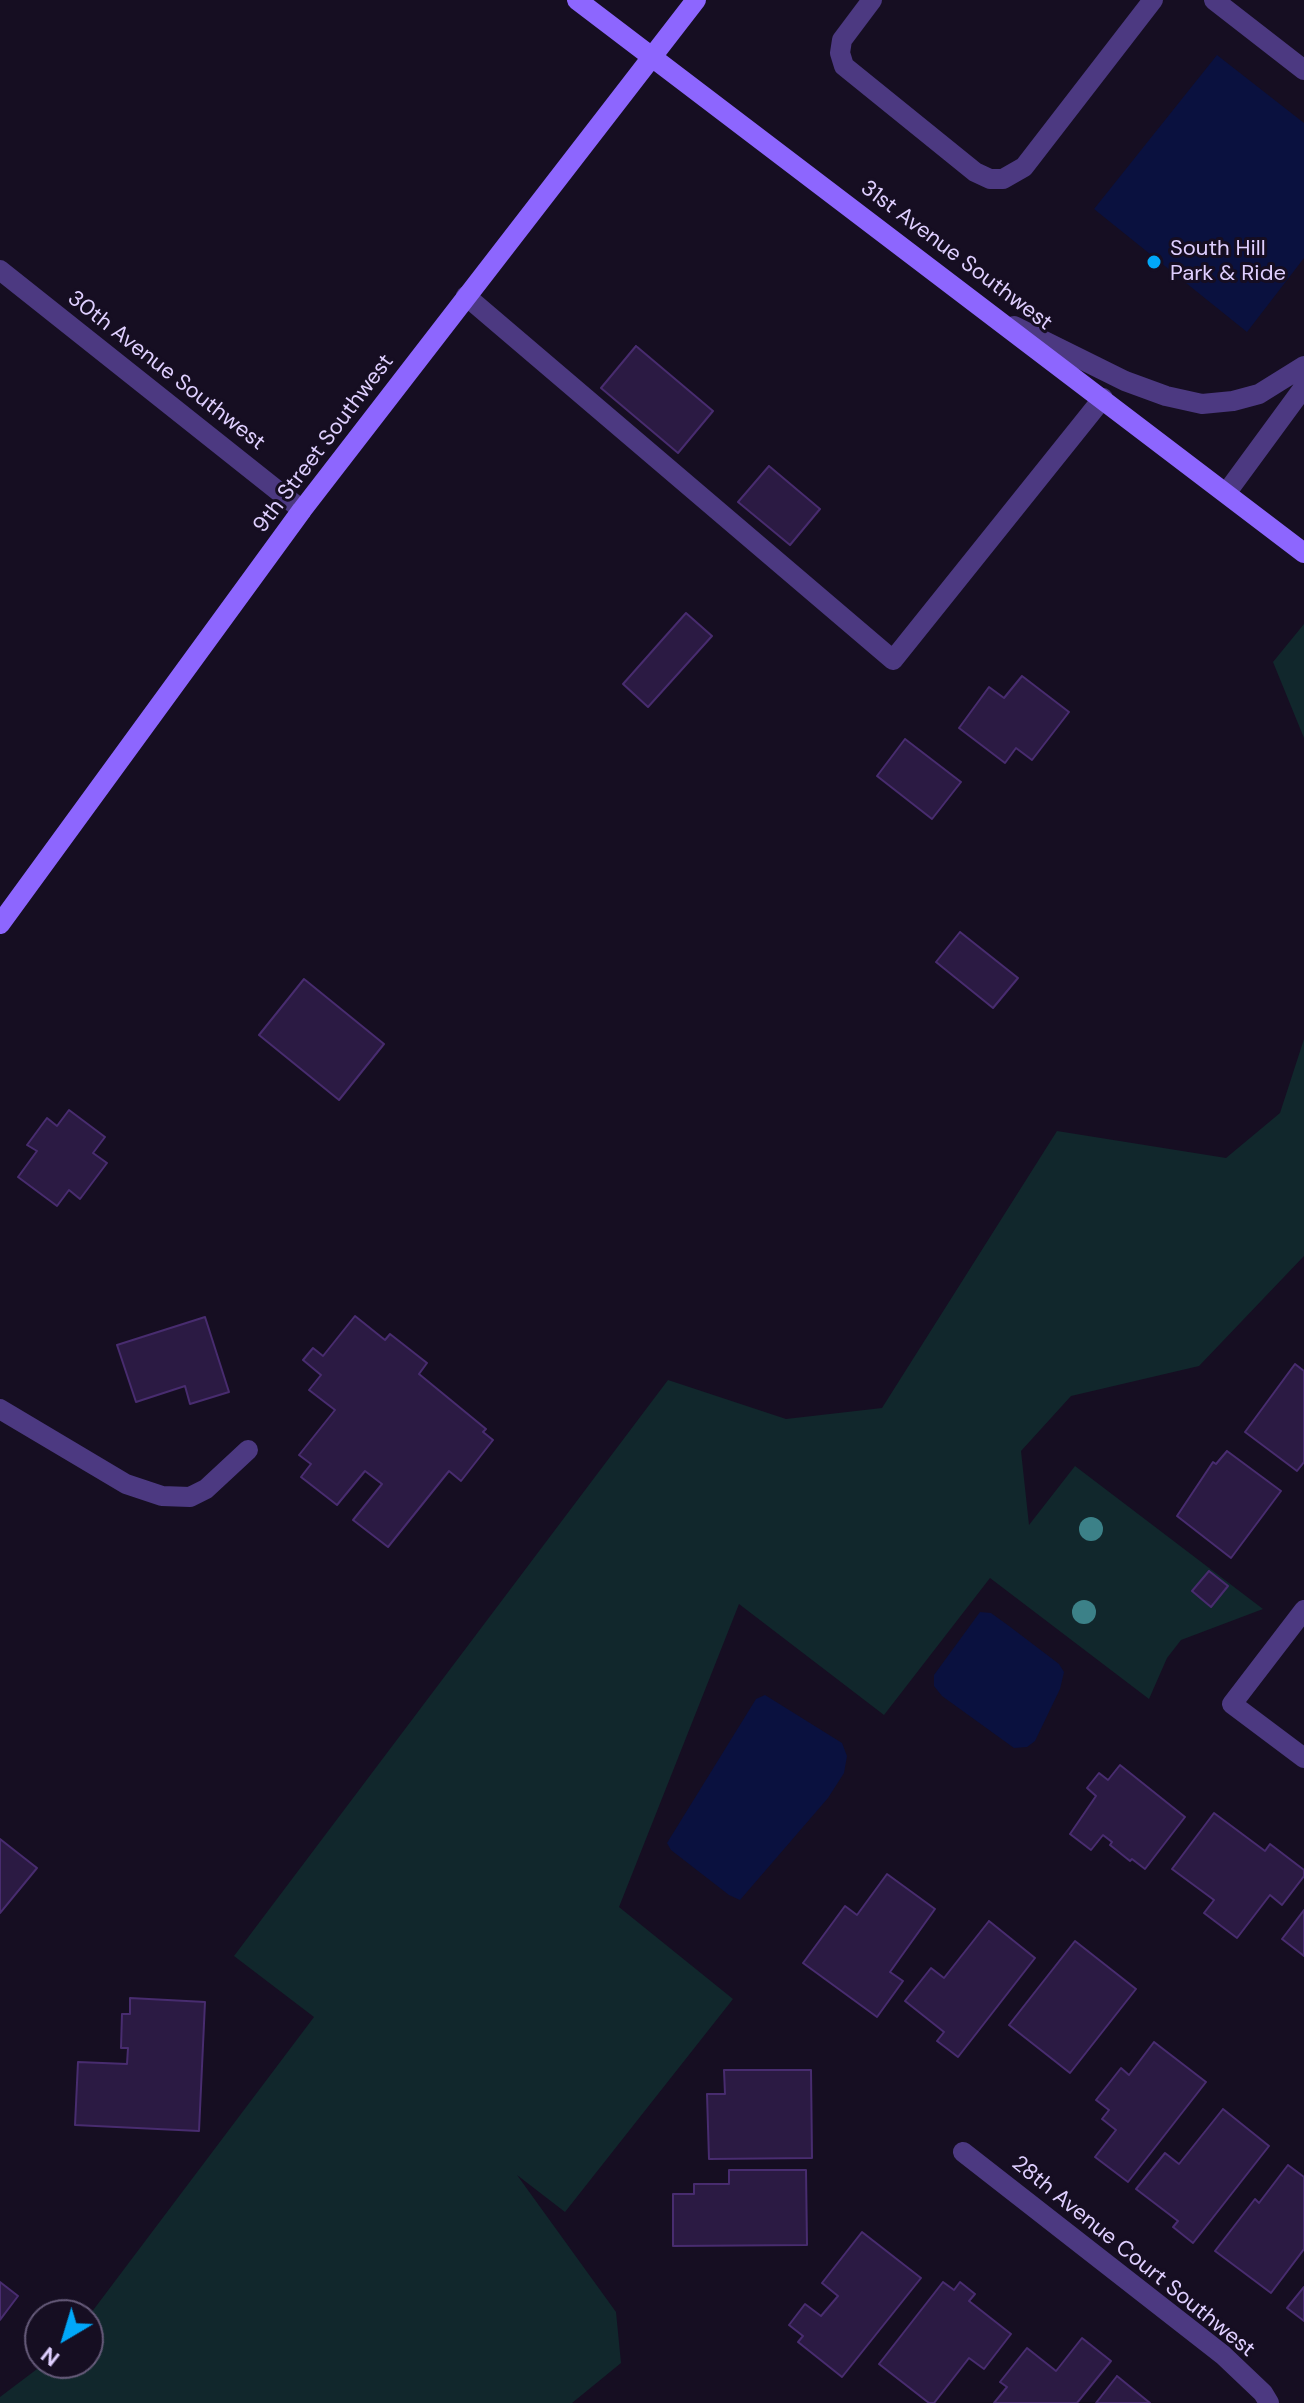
<!DOCTYPE html>
<html>
<head>
<meta charset="utf-8">
<style>
  body { margin:0 }
  #map { position:relative; width:1304px; height:2403px; overflow:hidden; background:#160e22; font-family:"DM Sans",sans-serif }
  canvas { display:block }
  .north { position:absolute; left:24px; top:2299px; width:80px; height:80px; box-sizing:border-box; background:#160e22; border:2px solid #665b7a; border-radius:50%; rotate:218deg; font-size:22px; font-weight:700; line-height:32px; text-align:center; color:#dfcfff }
  .north::after { content:''; display:block; margin:auto; width:28px; height:36px; background:#01a8f9; clip-path:polygon(50% 0,100% 100%,50% 72%,0 100%) }
</style>
</head>
<body>
<div id="map">
<canvas width="1304" height="2403"></canvas>
<div class="north">N</div>
</div>
<script>
const ctx = document.querySelector('canvas').getContext('2d');
ctx.lineJoin = 'round';
function paint(path, color) { ctx.fillStyle = color; ctx.fill(path, 'evenodd'); }
const toPath = rows => new Path2D(rows.map(r => 'M' + r).join(''));
function stroke(path, color, width, dash) { ctx.strokeStyle = color; ctx.lineWidth = width; ctx.lineCap = dash ? 'butt' : 'round'; ctx.setLineDash(dash || []); ctx.stroke(path); }
function label(font, color, halo, rows, align = 'center') {
  ctx.font = font + ' "DM Sans",sans-serif'; ctx.lineWidth = 6; ctx.setLineDash([]); ctx.textBaseline = 'middle'; ctx.strokeStyle = halo; ctx.fillStyle = color; for (const [text, x, y, turn = 0] of rows) {
    ctx.save(); ctx.translate(x, y); ctx.rotate((+turn || 0) * Math.PI / 180); ctx.textAlign = isNaN(turn) ? turn : align; if (halo) ctx.strokeText(text, 0, 0); ctx.fillText(text, 0, 0); ctx.restore();
  }
}
paint(toPath([
  [1304,624,1304,738,1273,662],
  [1304,1039,1304,1256,1199,1366,1071,1396,1021,1451,1029,1525,1075,1466,1263,1609,1181,1640,1167,1658,1149,1699,990,1578,884,1715,739,1604,619,1907,733,1999,565,2212,517,2175,616,2312,621,2363,572,2403,0,2403,0,2397,45,2363,88,2363,88,2317,314,2017,234,1956,668,1380,786,1419,882,1408,1057,1131,1226,1158,1280,1113]
]), '#11272c');
paint(toPath([
  [1217,55,1304,123,1304,258,1247,332,1094,209],
  [980,1612,991,1613,1009,1626,1059,1664,1064,1672,1060,1689,1035,1741,1027,1747,1014,1748,942,1696,934,1686,934,1675],
  [765,1695,842,1743,847,1756,844,1773,828,1798,740,1900,729,1895,671,1850,667,1843,756,1699]
]), '#0a113f');
const building = toPath([
  [636,346,713,411,678,453,601,388,636,346],
  [769,466,820,509,790,545,738,502,769,466],
  [686,613,712,636,648,707,623,684,686,613],
  [1022,676,1069,712,1032,760,1016,748,1005,763,959,728,989,687,1004,698,1022,676],
  [905,739,961,782,932,819,877,776,905,739],
  [960,932,1018,978,993,1008,936,962,960,932],
  [304,979,384,1044,339,1100,259,1035,304,979],
  [69,1110,105,1137,93,1153,107,1163,80,1199,69,1190,57,1206,18,1177,37,1151,27,1145,47,1118,57,1126,69,1110],
  [355,1316,385,1340,390,1334,427,1363,419,1374,486,1429,483,1432,493,1440,461,1481,449,1471,388,1547,353,1520,382,1484,365,1471,337,1505,301,1477,311,1464,299,1455,335,1410,309,1390,321,1375,303,1360,313,1348,323,1356,355,1316],
  [205,1317,229,1392,190,1404,185,1386,136,1402,117,1345,205,1317],
  [1295,1364,1304,1371,1304,1462,1297,1471,1245,1432,1295,1364],
  [1227,1451,1281,1491,1231,1558,1177,1516,1213,1462,1216,1464,1227,1451],
  [1209,1571,1228,1586,1211,1607,1192,1591,1209,1571],
  [1120,1765,1185,1817,1145,1869,1132,1859,1130,1861,1110,1845,1112,1842,1103,1835,1091,1850,1070,1834,1096,1796,1087,1788,1099,1773,1108,1780,1120,1765],
  [1214,1813,1265,1851,1270,1844,1304,1870,1304,1876,1282,1905,1270,1895,1237,1938,1204,1913,1214,1900,1172,1869,1214,1813],
  [0,1839,37,1868,0,1913,0,1839],
  [887,1874,935,1909,890,1972,903,1981,877,2017,803,1963,845,1906,857,1915,887,1874],
  [1304,1910,1304,1956,1282,1939,1304,1910],
  [989,1921,1035,1958,958,2057,937,2041,944,2032,905,2001,931,1968,944,1978,989,1921],
  [1075,1941,1136,1989,1070,2073,1009,2025,1075,1941],
  [130,1998,205,2002,199,2131,75,2125,78,2062,127,2064,128,2048,121,2048,122,2014,130,2014,130,1998],
  [1154,2042,1206,2082,1128,2182,1095,2157,1116,2130,1102,2119,1109,2110,1096,2100,1121,2068,1129,2075,1154,2042],
  [724,2070,811,2070,812,2158,709,2159,707,2094,725,2094,724,2070],
  [1223,2109,1269,2146,1193,2243,1173,2227,1178,2221,1136,2189,1165,2153,1179,2164,1223,2109],
  [1288,2165,1304,2177,1304,2249,1271,2293,1215,2251,1255,2199,1259,2203,1288,2165],
  [729,2170,806,2170,807,2245,673,2246,673,2194,694,2194,694,2184,729,2184,729,2170],
  [862,2232,921,2278,842,2377,798,2342,803,2336,789,2325,805,2304,821,2316,838,2296,822,2283,862,2232],
  [0,2282,18,2296,0,2320,0,2282],
  [943,2282,954,2290,960,2282,975,2294,969,2301,1011,2334,984,2369,969,2358,934,2403,929,2403,879,2364,943,2282],
  [1304,2287,1304,2321,1287,2308,1304,2287],
  [1082,2338,1111,2361,1077,2403,994,2403,1007,2387,1000,2382,1027,2348,1056,2371,1082,2338],
  [1117,2376,1150,2403,1096,2403,1117,2376]
]);
paint(building, '#2b1a43');
stroke(building, '#482c6f', 2);
stroke(toPath([
  [872,0,842,40,840,53,844,66,975,172,990,179,1003,179,1024,167,1153,0],
  [1214,0,1304,70],
  [466,296,893,660,1103,398],
  [0,1409,126,1484,162,1496,190,1497,206,1489,248,1450]
]), '#4c3981', 20);
stroke(toPath([
  [0,270,302,510],
  [1014,326,1125,381,1166,396,1202,404,1233,401,1259,394,1304,366],
  [1227,492,1304,387],
  [1304,1610,1232,1704,1304,1758],
  [963,2152,1223,2355,1263,2393,1269,2403]
]), '#4c3981', 20);
stroke(toPath([
  [577,0,1304,553],
  [0,924,302,510,696,0]
]), '#8d66fe', 20);
ctx.fillStyle = '#3c8188';
for (const [x, y] of [
  [1091,1529],
  [1084,1612]
]) { ctx.beginPath(); ctx.arc(x, y, 12, 0, 2 * Math.PI); ctx.fill(); }
for (const [x, y, r, color] of [
  [1154,262,8,"#01a8f9"]
]) { const dot = new Path2D(); dot.arc(x, y, r, 0, 2 * Math.PI); ctx.fillStyle = color; ctx.fill(dot); stroke(dot, '#160e22', 3); }
label('22px', '#dfcfff', '#160e22', [
  ["South Hill",1170,249],
  ["Park & Ride",1170,274]
], 'left');
label('22px', '#dfcfff', '#160e22', [
  ["31st Avenue Southwest",956,256,37],
  ["30th Avenue Southwest",166,371,38],
  ["9th Street Southwest",324,444,-53],
  ["28th Avenue Court Southwest",1133,2257,39]
]);
</script>
</body>
</html>
